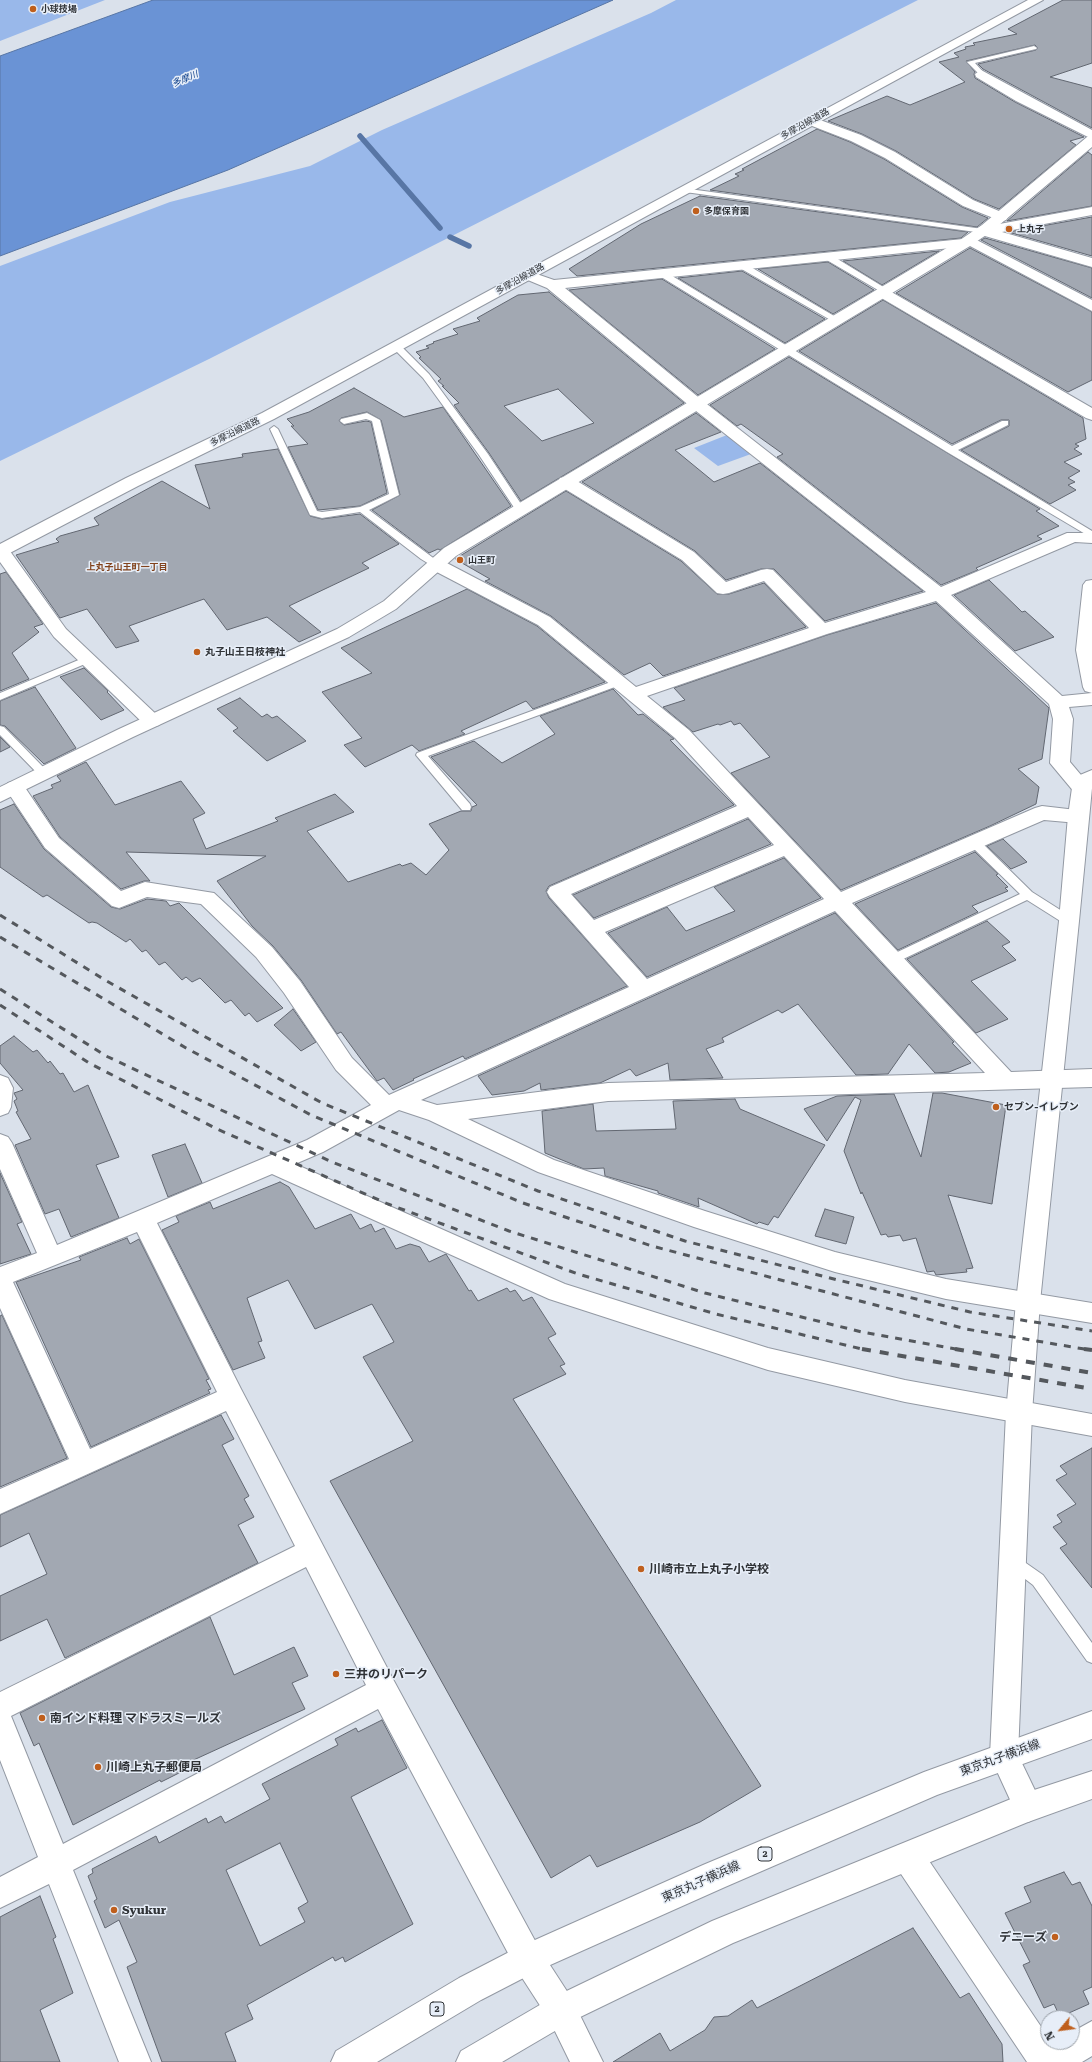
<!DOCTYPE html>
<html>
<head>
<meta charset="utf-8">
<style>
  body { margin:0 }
  #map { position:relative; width:1092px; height:2062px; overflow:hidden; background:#dae1eb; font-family:"Roboto Serif",serif }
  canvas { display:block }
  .north { position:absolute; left:1040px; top:2010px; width:40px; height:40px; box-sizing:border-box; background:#e7eef8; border:1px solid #9da3aa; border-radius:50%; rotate:241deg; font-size:11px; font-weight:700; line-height:16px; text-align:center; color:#2f3236 }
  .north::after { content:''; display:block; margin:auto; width:14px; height:18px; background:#bf5f1d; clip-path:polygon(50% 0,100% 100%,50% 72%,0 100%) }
</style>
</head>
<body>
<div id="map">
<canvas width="1092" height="2062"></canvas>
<div class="north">N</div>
</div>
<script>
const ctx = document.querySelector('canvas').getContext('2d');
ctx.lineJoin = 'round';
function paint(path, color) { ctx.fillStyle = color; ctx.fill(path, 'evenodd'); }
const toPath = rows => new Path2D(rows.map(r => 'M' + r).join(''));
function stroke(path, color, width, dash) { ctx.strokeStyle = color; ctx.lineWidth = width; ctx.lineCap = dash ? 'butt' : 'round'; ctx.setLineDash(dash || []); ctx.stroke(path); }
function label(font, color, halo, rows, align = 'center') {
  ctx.font = font + ' "Roboto Serif","Noto Sans JP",serif'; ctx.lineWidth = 3; ctx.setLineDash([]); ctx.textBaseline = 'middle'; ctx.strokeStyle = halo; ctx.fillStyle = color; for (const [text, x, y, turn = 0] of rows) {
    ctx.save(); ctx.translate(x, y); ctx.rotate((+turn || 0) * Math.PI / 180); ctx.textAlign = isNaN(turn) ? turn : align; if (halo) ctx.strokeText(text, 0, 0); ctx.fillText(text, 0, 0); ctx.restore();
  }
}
paint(toPath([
  [0,0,105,0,0,41],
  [676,0,918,0,209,359,0,461,0,266,170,202,310,166,382,130,651,13],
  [727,435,751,454,718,466,694,448]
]), '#99b8ea');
const water = toPath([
  [153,0,613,0,228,170,0,256,0,56,153,0]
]);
paint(water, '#6a93d5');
stroke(water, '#5876a5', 1);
stroke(toPath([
  [360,136,440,228],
  [450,237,469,246]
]), '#5876a5', 5.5);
const building = toPath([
  [1063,0,1092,0,1092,63,1050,77,1092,88,1092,128,983,69,978,64,1036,50,1038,48,1035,45,966,61,975,72,974,74,975,78,1015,102,1084,137,1070,141,1076,145,999,209,974,199,896,151,862,134,828,121,887,96,910,105,965,82,939,62,959,57,954,53,966,49,965,47,975,45,973,43,1017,34,1008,29,1063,0],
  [817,129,850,142,884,159,962,207,988,218,977,227,710,190,739,176,735,174,744,170,742,169,817,129],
  [1088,152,1092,155,1092,206,1007,221,1088,152],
  [700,196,968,232,961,238,577,276,569,269,641,224,700,196],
  [1092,217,1092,256,1008,232,1092,217],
  [985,238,1092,268,1092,298,981,240,985,238],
  [970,248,1092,312,1092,380,1068,392,896,293,970,248],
  [939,251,882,285,843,261,939,251],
  [828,262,874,290,833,314,758,269,828,262],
  [742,271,825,319,785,343,678,278,742,271],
  [662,279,775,349,698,395,569,290,662,279],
  [549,292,684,403,521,501,489,453,454,405,459,403,442,386,444,386,438,381,441,379,419,358,421,357,416,352,429,348,426,346,434,343,433,342,458,334,453,329,480,321,477,318,518,295,549,292],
  [558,389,594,423,542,441,504,406,558,389],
  [883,300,1083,418,1086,439,1075,444,1079,446,1074,449,1082,454,1064,462,1080,471,1068,478,1075,482,1068,485,1076,490,1050,504,961,450,1009,426,1009,420,1001,420,952,444,799,351,883,300],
  [789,357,1040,509,1036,511,1059,526,1037,536,1042,539,976,568,978,570,941,585,777,457,783,454,741,424,737,426,710,405,789,357],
  [354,388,404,417,443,407,511,506,440,550,438,549,429,553,372,510,400,495,381,420,367,412,341,418,339,421,344,425,366,421,371,422,387,493,360,506,318,510,288,447,308,444,291,426,294,426,287,419,309,412,354,388],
  [696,413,721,432,675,450,714,482,760,463,923,591,825,621,774,569,761,569,726,580,695,551,582,482,696,413],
  [278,449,310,516,322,519,360,514,399,544,362,563,369,568,289,606,321,632,299,642,267,617,227,630,204,599,129,626,139,641,116,648,87,609,60,618,16,555,59,542,56,539,60,536,99,525,94,518,162,481,210,509,195,465,243,457,242,454,278,449],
  [566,491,681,561,717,594,729,594,764,583,806,627,663,676,650,663,624,675,551,616,485,581,490,579,455,559,566,491],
  [6,572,43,624,34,627,39,632,12,653,29,679,0,691,0,574,6,572],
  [989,580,1022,612,1025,611,1054,637,1015,651,954,595,989,580],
  [467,589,537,626,605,682,533,709,526,701,461,731,465,734,419,751,412,745,365,767,344,745,362,738,322,692,372,673,341,648,467,589],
  [936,603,1049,708,1042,759,1018,769,1039,787,1036,804,990,826,841,890,731,773,770,757,740,723,734,725,731,721,720,725,718,724,693,732,663,707,685,700,674,688,827,635,936,603],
  [84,668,108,691,107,692,124,710,101,720,60,677,84,668],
  [35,687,76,748,44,764,5,726,0,725,0,701,35,687],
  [613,689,638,715,643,714,674,739,670,740,734,805,549,886,546,891,549,898,627,986,465,1059,463,1056,413,1079,414,1080,393,1090,384,1078,377,1081,341,1032,337,1034,301,980,273,946,252,926,217,881,266,856,126,852,150,881,144,881,121,889,60,837,33,796,53,788,51,785,61,781,57,776,86,762,115,805,181,781,205,813,193,819,206,849,278,821,275,818,335,794,354,812,307,831,348,882,400,864,402,866,411,863,426,875,449,850,429,824,461,811,471,811,472,807,477,805,431,757,474,741,502,763,555,734,540,716,613,689],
  [240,698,262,717,267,714,272,718,277,716,306,741,267,761,233,731,238,728,217,709,240,698],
  [0,737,10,747,0,752,0,737],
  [14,804,44,849,111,907,120,909,147,899,166,901,170,906,179,903,283,1008,257,1022,249,1013,245,1016,231,1000,225,1003,200,978,192,982,186,977,182,980,165,962,159,965,146,950,142,952,130,939,126,942,97,923,92,922,89,923,47,895,43,897,0,867,0,810,14,804],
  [748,819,771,844,594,918,573,895,748,819],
  [1003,839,1027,862,1011,869,987,846,1003,839],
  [975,852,998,874,996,875,1008,887,1005,888,1008,891,972,906,978,912,898,950,855,904,975,852],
  [784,858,821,898,647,977,608,933,667,907,686,931,735,911,714,887,784,858],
  [835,913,954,1042,952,1043,971,1063,949,1072,935,1073,909,1044,888,1074,856,1075,798,1004,782,1013,778,1010,722,1038,724,1042,706,1049,723,1078,670,1080,668,1063,636,1076,630,1069,600,1083,541,1090,540,1083,524,1091,492,1095,478,1076,835,913],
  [987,921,1010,942,1002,946,1016,960,971,981,1008,1019,976,1033,907,959,987,921],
  [293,1009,316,1042,301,1051,274,1025,293,1009],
  [14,1036,33,1052,37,1050,48,1063,50,1061,60,1074,63,1073,74,1092,88,1085,119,1157,96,1165,119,1218,71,1237,59,1209,45,1214,15,1145,31,1139,16,1112,18,1111,14,1101,17,1099,14,1093,23,1090,0,1063,0,1046,14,1036],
  [933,1093,942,1093,1006,1105,992,1204,948,1195,973,1268,966,1269,967,1272,936,1275,934,1271,927,1272,916,1238,903,1241,900,1235,888,1237,886,1234,881,1235,862,1192,861,1194,844,1151,861,1100,855,1097,827,1141,804,1109,837,1096,894,1094,921,1157,933,1093],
  [735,1099,740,1109,825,1145,778,1218,774,1216,768,1225,759,1222,757,1224,698,1198,699,1207,658,1193,658,1191,605,1176,604,1168,584,1169,545,1153,542,1111,593,1104,596,1131,676,1129,673,1101,735,1099],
  [185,1144,202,1183,168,1197,152,1155,185,1144],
  [0,1173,22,1222,17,1224,31,1254,0,1264,0,1173],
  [280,1182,289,1187,315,1229,351,1214,360,1229,371,1224,375,1232,384,1228,396,1249,410,1244,420,1247,429,1262,446,1254,469,1291,471,1290,478,1301,507,1288,510,1292,515,1290,523,1301,532,1297,556,1334,548,1338,565,1364,560,1366,566,1374,513,1399,761,1786,700,1822,597,1867,590,1855,551,1878,330,1481,413,1441,363,1357,394,1342,372,1304,315,1329,288,1280,247,1298,262,1341,258,1342,265,1358,233,1370,162,1230,179,1222,176,1216,210,1202,213,1209,280,1182],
  [825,1209,854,1217,846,1244,815,1236,825,1209],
  [127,1238,130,1244,139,1239,209,1379,206,1380,211,1389,208,1390,210,1393,91,1447,16,1282,81,1260,79,1257,127,1238],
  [2,1315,67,1458,0,1487,0,1316,2,1315],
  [221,1415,234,1439,222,1445,249,1496,244,1499,254,1517,238,1525,258,1563,65,1658,47,1619,0,1641,0,1596,47,1574,29,1533,0,1547,0,1515,221,1415],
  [1092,1448,1092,1588,1060,1548,1067,1544,1053,1527,1062,1522,1057,1515,1076,1504,1056,1480,1067,1474,1060,1466,1092,1448],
  [210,1617,234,1675,294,1647,308,1676,292,1683,305,1709,187,1763,189,1768,161,1782,160,1780,73,1825,39,1743,34,1746,20,1713,210,1617],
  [382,1720,407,1768,351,1797,413,1924,345,1962,343,1957,335,1961,333,1957,247,2005,253,2019,225,2033,236,2062,162,2062,127,1967,137,1962,119,1920,105,1928,94,1901,97,1899,88,1876,93,1873,92,1869,156,1836,159,1843,206,1818,208,1823,221,1816,225,1823,270,1799,262,1784,338,1745,335,1739,356,1728,358,1732,382,1720],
  [280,1843,308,1902,298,1908,305,1922,260,1946,226,1870,280,1843],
  [1064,1872,1072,1885,1080,1882,1092,1906,1092,1987,1083,1991,1089,2004,1060,2017,1054,2004,1044,2008,1023,1965,1030,1962,1005,1913,1031,1902,1024,1887,1064,1872],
  [40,1896,56,1937,53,1939,73,1993,40,2010,60,2062,0,2062,0,1917,40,1896],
  [913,1928,960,1998,969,1993,1002,2044,1003,2062,613,2062,660,2033,670,2051,705,2030,714,2017,728,2016,752,2000,757,2008,913,1928]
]);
paint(building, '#a2a8b2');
stroke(building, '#626771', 1);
const service = toPath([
  [1034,46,1037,48,1036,49,975,63,985,74,981,76,967,62,1034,46],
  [682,188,983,229,987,231,983,233,685,192,681,190,682,188],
  [825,255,831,255,890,291,883,293,825,259,825,255],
  [738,263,744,263,841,320,834,322,738,267,738,263],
  [658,271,664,271,952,446,1002,421,1008,421,1008,425,958,450,1092,531,1092,538,947,452,658,275,658,271],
  [397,344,400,345,429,374,488,454,525,510,523,512,517,512,479,455,423,378,394,349,394,345,397,344],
  [367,413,380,420,399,495,369,510,440,563,440,567,434,567,421,559,360,512,322,518,310,515,270,429,274,426,278,429,317,511,322,512,360,507,389,494,372,421,366,419,344,424,340,421,341,419,367,413],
  [88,656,93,659,92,661,0,700,0,693,88,656],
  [619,679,624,682,623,684,428,756,470,804,471,807,470,810,462,810,416,755,417,753,619,679],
  [0,726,4,727,47,771,48,773,47,775,39,775,0,735,0,726],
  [975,839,979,840,1032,892,1073,918,1075,921,1073,924,1065,924,1027,900,897,962,889,962,887,959,889,956,1020,894,971,846,969,843,971,840,975,839],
  [1013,1554,1043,1575,1092,1643,1092,1663,1087,1661,1033,1585,1008,1566,1006,1561,1008,1556,1013,1554]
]);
const minor = toPath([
  [981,70,1092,130,1092,139,1016,101,976,77,975,74,981,70],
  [812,117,861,135,895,152,973,200,1006,214,1008,217,1006,220,1001,221,963,206,885,158,851,141,807,124,805,121,807,118,812,117],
  [1092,207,1092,215,1002,232,1092,258,1092,267,978,234,976,231,978,228,983,227,1092,207],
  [969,236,1092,300,1092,311,970,246,565,288,703,401,941,587,1067,533,1092,533,1092,543,1075,542,951,595,1062,696,1092,693,1092,705,1069,707,1073,719,1070,762,1092,788,1089,793,1082,795,1075,793,1050,763,1053,719,1049,704,936,601,827,634,647,696,689,730,841,892,1035,808,1042,806,1085,811,1088,816,1085,821,1078,823,1044,820,852,903,1011,1072,1092,1069,1092,1087,608,1101,468,1119,554,1160,705,1211,835,1252,946,1279,1092,1303,1092,1323,946,1299,835,1272,694,1227,538,1172,429,1120,399,1110,323,1152,295,1164,565,1284,768,1348,905,1380,1092,1414,1092,1436,905,1402,768,1370,549,1299,272,1174,157,1223,241,1389,394,1681,539,1948,572,1999,603,2062,570,2062,550,2021,517,1970,378,1709,73,1870,151,2062,119,2062,49,1884,0,1908,0,1877,38,1857,0,1760,0,1692,295,1546,226,1411,0,1514,0,1489,69,1459,0,1308,0,1267,37,1253,0,1169,0,1134,8,1137,12,1143,57,1245,307,1140,371,1105,336,1070,284,993,256,957,201,904,147,897,119,908,112,906,45,848,5,788,8,783,15,781,22,783,59,838,121,891,145,882,214,893,272,947,300,981,352,1058,389,1095,629,987,550,897,547,892,550,887,737,806,675,738,538,625,431,569,428,565,431,561,437,560,443,561,550,617,636,687,809,628,764,581,729,593,723,594,717,593,682,560,560,486,558,482,560,478,566,477,572,478,694,552,726,582,761,570,767,569,773,570,825,623,926,592,691,407,547,288,523,278,521,275,523,272,528,271,554,280,963,239,969,236],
  [748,817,774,845,594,920,571,894,748,817],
  [784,856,824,899,647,979,605,932,784,856],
  [835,911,985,1073,608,1083,437,1105,421,1100,835,911],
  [137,1232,217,1392,90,1449,13,1282,137,1232],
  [306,1567,366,1685,63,1844,11,1716,306,1567],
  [883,289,888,290,1092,408,1092,420,1086,418,878,296,876,293,878,290,883,289],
  [0,546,7,547,66,629,159,717,162,721,159,725,152,727,145,725,54,637,0,562,0,546],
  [0,1075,8,1078,13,1088,11,1107,8,1113,0,1116,0,1075],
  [908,1842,919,1846,1048,2037,1048,2042,1053,2044,1056,2042,1072,2042,1072,2032,1092,2021,1092,2056,1082,2062,1027,2062,897,1868,893,1857,897,1846,908,1842]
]);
const tertiary = toPath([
  [1092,136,1092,147,992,231,970,246,456,556,396,609,349,637,133,737,0,802,0,787,119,729,337,629,384,601,444,548,960,240,982,225,1087,137,1092,136],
  [1092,580,1092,693,1085,691,1083,687,1076,650,1083,585,1086,581,1092,580],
  [1092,770,1092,788,1079,921,1040,1302,1032,1413,1018,1755,1043,1807,1038,1817,1028,1822,1018,1817,990,1756,1006,1413,1016,1302,1059,921,1068,816,1072,788,1080,775,1092,770]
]);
const primary = toPath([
  [1028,0,1043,0,274,419,138,486,6,555,0,556,0,544,126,478,262,413,1028,0],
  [1092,1711,1092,1739,937,1795,725,1887,539,1970,481,2000,377,2062,331,2062,336,2051,459,1978,517,1948,703,1865,924,1772,1092,1711],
  [1092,1771,1092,1799,1028,1822,733,1943,572,2021,502,2062,456,2062,461,2051,550,1999,712,1921,1028,1792,1092,1771]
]);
stroke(service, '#9399a3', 2);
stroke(minor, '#9399a3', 2);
stroke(tertiary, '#9399a3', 2);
stroke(primary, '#9399a3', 2);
paint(service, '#fff');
paint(minor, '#fff');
paint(tertiary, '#fff');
paint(primary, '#fff');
stroke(toPath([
  [0,915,105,980,322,1103,538,1191,685,1241,838,1280,970,1312,1092,1331],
  [0,937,186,1048,311,1115,523,1203,652,1246,966,1329,1090,1350],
  [0,989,106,1056,332,1162,509,1231,705,1293,862,1332,961,1350],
  [0,1005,89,1063,217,1129,388,1204,578,1274,716,1314,866,1350]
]), '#54585d', 3, [7, 7]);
stroke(toPath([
  [862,1349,1092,1389],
  [955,1349,1092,1373],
  [1084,1349,1092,1350]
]), '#54585d', 4, [9, 9]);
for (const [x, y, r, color] of [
  [33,9,4,"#bf5f1d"],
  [696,211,4,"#bf5f1d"],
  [1009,229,4,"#bf5f1d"],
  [460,560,4,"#bf5f1d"],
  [197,652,4,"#bf5f1d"],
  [996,1107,4,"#bf5f1d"],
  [641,1569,4,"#bf5f1d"],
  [336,1674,4,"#bf5f1d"],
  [42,1718,4,"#bf5f1d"],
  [98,1767,4,"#bf5f1d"],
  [114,1910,4,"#bf5f1d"],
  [1055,1937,4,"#bf5f1d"]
]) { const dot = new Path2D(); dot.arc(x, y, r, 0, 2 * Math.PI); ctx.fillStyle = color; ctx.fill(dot); stroke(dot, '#e7eef8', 1.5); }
label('bold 9px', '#2f3236', '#e7eef8', [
  ["小球技場",41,9],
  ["多摩保育園",704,211],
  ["上丸子",1017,229],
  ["山王町",468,560]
], 'left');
label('italic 9px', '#073a87', '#e7eef8', [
  ["多摩川",185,79,-23]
]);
label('9px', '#2f3236', '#e7eef8', [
  ["多摩沿線道路",805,124,-29],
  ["多摩沿線道路",520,279,-29],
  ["多摩沿線道路",235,432,-26]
]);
label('bold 9px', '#82431d', '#e7eef8', [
  ["上丸子山王町一丁目",127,567]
]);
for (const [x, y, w] of [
  [765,1854,14],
  [437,2009,14]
]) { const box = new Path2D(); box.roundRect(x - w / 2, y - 7, w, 14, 3); ctx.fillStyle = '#e7eef8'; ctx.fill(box); stroke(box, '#2f3236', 1); }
label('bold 9px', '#2f3236', null, [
  ["2",765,1854],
  ["2",437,2009]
]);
label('bold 10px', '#2f3236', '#e7eef8', [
  ["丸子山王日枝神社",205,652],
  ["セブン-イレブン",1004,1107]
], 'left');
label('bold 12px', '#2f3236', '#e7eef8', [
  ["川崎市立上丸子小学校",649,1569],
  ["三井のリパーク",344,1674],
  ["南インド料理 マドラスミールズ",50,1718],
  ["川崎上丸子郵便局",106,1767],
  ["Syukur",122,1910],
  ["デニーズ",1047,1937,"right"]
], 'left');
label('12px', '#2f3236', '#e7eef8', [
  ["東京丸子横浜線",1000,1758,-20],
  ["東京丸子横浜線",701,1882,-24]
]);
</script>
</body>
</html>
